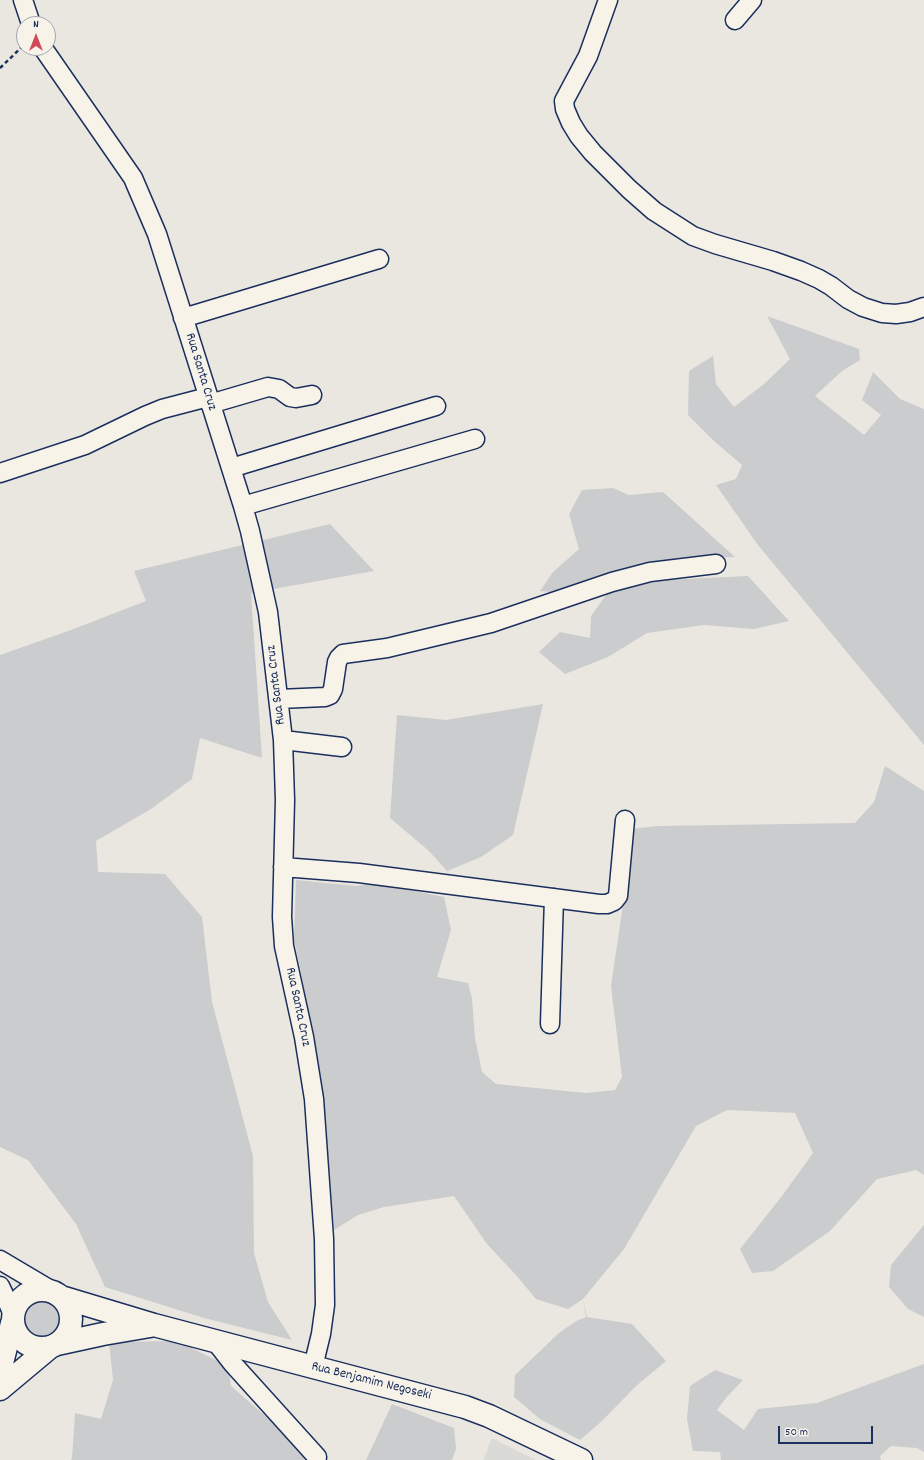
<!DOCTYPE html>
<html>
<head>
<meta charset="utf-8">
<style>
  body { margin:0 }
  #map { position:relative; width:924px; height:1460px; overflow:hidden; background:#eae7e0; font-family:Dekko,sans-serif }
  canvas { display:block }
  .north { position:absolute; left:16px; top:16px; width:40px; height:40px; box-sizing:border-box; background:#f7f3e8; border:1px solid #9fa5b1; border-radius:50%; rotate:0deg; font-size:11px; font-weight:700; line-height:16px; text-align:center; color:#1b2f5e }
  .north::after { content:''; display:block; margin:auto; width:14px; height:18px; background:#d1495b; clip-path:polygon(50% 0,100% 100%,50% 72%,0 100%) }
  .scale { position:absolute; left:778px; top:1426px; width:95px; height:18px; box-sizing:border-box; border:2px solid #1b2f5e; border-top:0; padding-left:5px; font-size:12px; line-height:14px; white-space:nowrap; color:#1b2f5e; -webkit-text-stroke:3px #f7f3e8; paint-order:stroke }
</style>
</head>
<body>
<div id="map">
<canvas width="924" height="1460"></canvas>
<div class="north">N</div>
<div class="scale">50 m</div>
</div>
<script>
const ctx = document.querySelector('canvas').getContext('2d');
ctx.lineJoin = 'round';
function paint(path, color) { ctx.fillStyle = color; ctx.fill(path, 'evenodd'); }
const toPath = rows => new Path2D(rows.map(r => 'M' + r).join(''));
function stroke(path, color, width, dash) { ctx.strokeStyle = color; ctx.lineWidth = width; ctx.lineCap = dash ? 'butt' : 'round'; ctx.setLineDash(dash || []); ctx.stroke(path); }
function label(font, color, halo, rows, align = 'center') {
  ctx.font = font + ' Dekko,sans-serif'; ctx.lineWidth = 3.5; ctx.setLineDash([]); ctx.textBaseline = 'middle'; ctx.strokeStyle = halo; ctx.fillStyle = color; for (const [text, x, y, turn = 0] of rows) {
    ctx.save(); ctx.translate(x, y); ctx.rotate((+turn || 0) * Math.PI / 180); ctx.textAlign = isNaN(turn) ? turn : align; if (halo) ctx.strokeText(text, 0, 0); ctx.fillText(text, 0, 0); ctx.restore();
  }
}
paint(toPath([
  [492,1438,536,1460,483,1460]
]), '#dadad6');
paint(toPath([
  [767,316,859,349,860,360,842,371,815,396,864,435,881,415,862,400,873,372,900,399,924,409,924,745,758,545,716,485,736,479,742,465,714,441,688,415,689,371,713,356,716,384,734,407,764,384,790,359],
  [613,488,629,495,663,492,735,557,688,559,562,593,540,591,553,572,579,549,569,514,582,490],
  [330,524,374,571,251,593,262,758,200,738,192,779,151,809,96,841,98,872,165,874,202,917,212,1002,253,1156,254,1253,268,1302,292,1340,204,1318,105,1287,76,1224,28,1160,0,1147,0,655,71,630,146,601,134,571],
  [748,576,789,621,754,629,704,625,647,633,608,657,565,674,539,652,560,632,590,638,591,616,611,588,664,580],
  [543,704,513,835,481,857,447,871,429,851,390,818,397,715,446,720],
  [885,766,924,791,924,1175,916,1170,877,1179,830,1231,773,1271,752,1273,740,1249,782,1196,813,1153,795,1113,727,1110,696,1126,624,1249,583,1299,587,1317,632,1324,666,1361,636,1386,603,1420,580,1440,540,1419,514,1397,515,1375,559,1333,576,1321,586,1317,583,1299,568,1309,536,1299,515,1274,487,1244,454,1196,384,1207,358,1215,334,1230,322,1107,301,972,294,939,296,880,356,886,376,883,444,897,451,930,437,977,468,983,472,998,475,1038,482,1072,496,1084,586,1093,615,1090,622,1077,611,986,624,898,631,829,658,826,855,823,874,802],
  [924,1225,924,1317,908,1309,889,1287,891,1265],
  '23 1321a19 19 0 1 1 38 0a19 19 0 1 1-38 0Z',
  [177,1341,228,1366,231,1386,294,1441,305,1460,71,1460,72,1458,75,1413,101,1419,113,1380,109,1342],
  [924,1364,924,1452,917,1448,891,1446,880,1456,881,1460,721,1460,720,1452,693,1451,687,1419,690,1386,715,1370,743,1380,726,1398,717,1410,744,1430,758,1409,817,1403],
  [392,1404,454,1428,456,1449,452,1460,366,1460]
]), '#cbcccd');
const minor = toPath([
  [23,0,31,24],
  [608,0,588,56,564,101,565,109,571,123,579,136,593,153,629,189,654,211,693,236,715,244,773,261,801,271,819,279,831,286,848,299,863,307,882,313,896,314,910,312,924,307],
  [735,20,752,0],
  [43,48,133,178,157,234,243,506,250,531,268,612,283,740,285,800,282,917,284,946,304,1037,314,1099,324,1239,325,1305,321,1334,313,1367],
  [183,318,379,259],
  [210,404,268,387,279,389,290,397,296,398,312,395],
  [231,468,436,406],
  [0,473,85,445,145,416,162,409,208,397],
  [243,506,475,439],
  [279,699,325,697,330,695,333,689,337,662,339,658,343,654,387,648,491,623,612,582,650,572,716,564],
  [283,740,342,747],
  [283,867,359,873,599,904,607,904,614,901,618,896,625,820],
  [550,1024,554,898],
  [0,1260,54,1292],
  [0,1286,13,1314],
  [215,1341,233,1364,317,1457]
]);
const major = toPath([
  '13 1319a29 29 0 1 1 58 0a29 29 0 1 1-58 0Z',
  [61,1297,154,1325,465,1407,489,1416,581,1460],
  [57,1344,103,1334,150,1326],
  [0,1371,12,1323],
  [0,1389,49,1348]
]);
stroke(minor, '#1b2f5e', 21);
stroke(major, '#1b2f5e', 25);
stroke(toPath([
  [0,68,24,45]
]), '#1b2f5e', 2.5, [4, 3]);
stroke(minor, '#f7f3e8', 18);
stroke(major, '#f7f3e8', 22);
label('14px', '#1b2f5e', '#f7f3e8', [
  ["Rua Santa Cruz",200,372,73],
  ["Rua Santa Cruz",277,685,-97],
  ["Rua Santa Cruz",297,1007,78],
  ["Rua Benjamim Negoseki",371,1382,14]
]);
</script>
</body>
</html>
